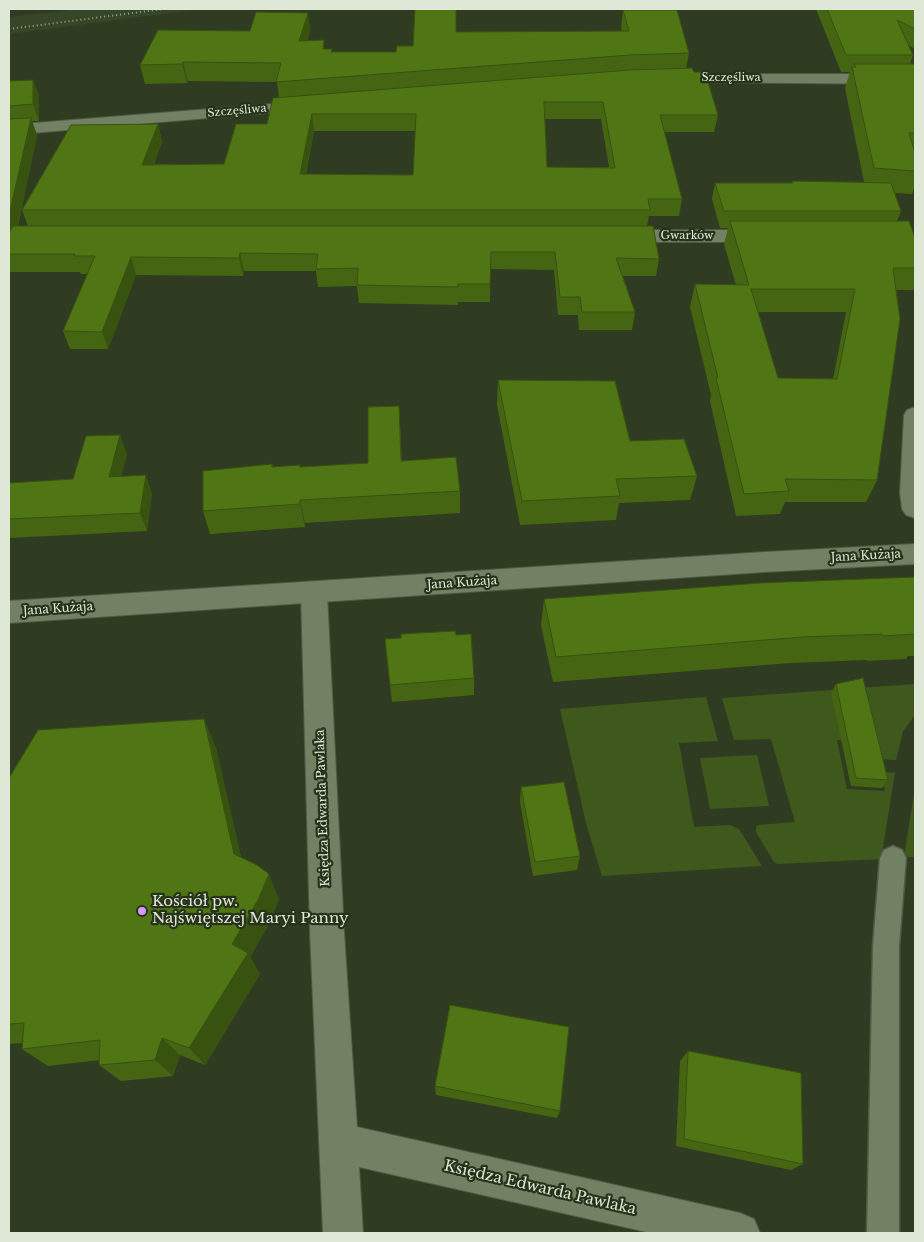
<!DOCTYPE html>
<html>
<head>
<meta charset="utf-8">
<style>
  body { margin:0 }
  #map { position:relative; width:924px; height:1242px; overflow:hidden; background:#303c22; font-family:"Libre Baskerville",serif }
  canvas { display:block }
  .frame { position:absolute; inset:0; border:10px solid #dfe7d7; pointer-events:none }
</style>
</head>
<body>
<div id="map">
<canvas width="924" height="1242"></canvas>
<div class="frame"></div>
</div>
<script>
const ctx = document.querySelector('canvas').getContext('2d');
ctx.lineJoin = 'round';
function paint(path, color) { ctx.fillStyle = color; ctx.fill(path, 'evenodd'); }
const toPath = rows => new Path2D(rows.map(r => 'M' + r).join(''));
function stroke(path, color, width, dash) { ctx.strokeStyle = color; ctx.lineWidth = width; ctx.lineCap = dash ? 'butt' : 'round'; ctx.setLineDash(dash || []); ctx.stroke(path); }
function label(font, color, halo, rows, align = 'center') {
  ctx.font = font + ' "Libre Baskerville",serif'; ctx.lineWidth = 4.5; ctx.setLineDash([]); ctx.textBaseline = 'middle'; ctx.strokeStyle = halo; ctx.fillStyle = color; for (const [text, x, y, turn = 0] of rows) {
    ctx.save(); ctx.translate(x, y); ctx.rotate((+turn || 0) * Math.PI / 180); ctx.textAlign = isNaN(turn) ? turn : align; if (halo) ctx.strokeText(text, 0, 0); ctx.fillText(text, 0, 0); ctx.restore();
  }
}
paint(toPath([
  [79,9,201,9,9,34,9,17]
]), '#374627');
paint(toPath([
  [915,684,915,715,903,731,896,760,877,759,872,741,837,740,847,789,885,791,881,772,895,773,881,859,778,864,774,862,756,832,756,827,758,825,795,822,771,739,734,740,722,698],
  [706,697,718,741,679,743,694,827,730,825,739,829,762,866,602,876,586,823,560,709],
  [757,755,769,806,710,809,700,758],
  [915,787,915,857,904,857]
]), '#3f591c');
const service = toPath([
  [893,846,902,850,906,858,899,946,899,1233,867,1233,873,946,880,858,884,850,893,846]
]);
const minor = toPath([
  [671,74,915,74,915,84,665,82,663,79,665,76,671,74],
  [309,101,315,103,317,106,315,109,9,135,9,125,309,101],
  [618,230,762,230,769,232,772,236,769,240,762,242,618,242,611,240,608,236,611,232,618,230],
  [915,407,915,518,906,515,902,509,900,493,904,415,907,410,915,407],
  [314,583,324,586,327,593,344,932,357,1127,740,1213,754,1219,760,1233,651,1233,359,1167,363,1233,323,1233,310,932,301,593,304,586,314,583]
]);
const tertiary = toPath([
  [915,544,915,564,765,572,9,623,9,601,765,552,915,544]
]);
stroke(service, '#505a43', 3);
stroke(minor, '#505a43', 2);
stroke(tertiary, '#505a43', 2);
paint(service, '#728064');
paint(minor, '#728064');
paint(tertiary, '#728064');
stroke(toPath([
  [9,29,164,9]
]), '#99a38f', 2, [1, 3]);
paint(toPath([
  [816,9,915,9,915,49,908,45,913,55,910,64,915,64,915,186,912,194,895,193,901,211,897,221,915,268,915,290,896,290,877,480,866,502,785,502,780,514,736,516,710,401,711,395,690,307,695,284,736,285,724,244,728,228,720,228,712,199,715,183,792,183,792,181,864,182,845,88,850,72,841,72],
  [758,312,846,312,833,379,778,378],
  [623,10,689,53,686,69,694,72,718,115,714,132,664,132,682,199,679,216,649,216,647,226,659,259,656,276,623,276,635,312,632,330,579,330,578,315,558,315,554,270,490,269,490,302,458,302,458,305,359,303,357,286,318,287,316,271,244,271,243,276,136,275,108,349,70,349,63,331,88,274,81,274,80,272,9,272,9,231,9,232,11,229,9,230,9,81,33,80,39,96,39,121,32,121,37,135,18,226,28,226,22,210,158,124,162,142,154,164,224,164,267,124,279,98,277,82,188,81,187,83,145,84,140,65,308,13,310,31,307,41,324,40,324,49,332,52,396,52,456,32,622,31,621,28],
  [545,119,601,119,609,167,547,167],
  [314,131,416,131,413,175,306,174],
  [498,380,630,441,697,476,690,500,619,503,616,520,520,525,497,405],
  [399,406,402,461,460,491,460,513,305,523,305,527,210,534,203,511,272,464,273,467,300,467,368,463],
  [127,454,121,476,152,493,147,531,9,538,9,483,73,479],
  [915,577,915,656,908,656,906,659,867,661,867,660,790,663,553,682,541,625,544,599],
  [456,635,474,678,474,695,392,702,385,639],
  [836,684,888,780,882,788,851,786,831,693],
  [216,748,241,857,279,899,269,924,250,957,260,974,205,1065,180,1055,173,1076,121,1081,99,1065,100,1060,48,1066,22,1049,23,1043,9,1044,9,778],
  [521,787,580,856,577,870,533,876,520,802],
  [688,1051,803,1164,791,1170,676,1146,680,1061],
  [435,1086,560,1111,557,1118,436,1095]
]), '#456512');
paint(toPath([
  [308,13,310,31,302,59,299,41],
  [183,62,188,81,187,83,182,64],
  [33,80,39,96,39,121,33,104],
  [312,114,314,131,302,191,300,174],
  [31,118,37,135,17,228,9,230,9,211],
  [158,124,162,142,147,182,142,165],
  [240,253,244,271,243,276,239,258],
  [131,257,136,275,108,349,102,332],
  [120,435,127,454,117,496,109,477],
  [146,475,152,493,147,531,140,513],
  [300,500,305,523,305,527,300,504],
  [204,719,216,748,246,879,234,854],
  [269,874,279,899,269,924,250,957,260,974,205,1065,189,1048,232,944],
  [162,1038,180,1055,173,1076,155,1060]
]), '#38520f');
const building = toPath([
  [415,9,456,9,456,32,629,31,623,10,677,10,689,53,630,55,276,82,281,63,183,62,182,64,140,65,158,30,250,31,256,12,308,13,299,41,324,40,323,49,332,49,331,52,396,52,397,46,413,46,415,9],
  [827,9,915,9,915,29,897,20,913,55,846,55,827,9],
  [854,64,915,64,915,133,909,133,915,153,915,171,874,168,852,67,856,67,854,64],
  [692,68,694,72,705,72,718,115,660,115,682,199,648,199,650,210,22,210,71,125,158,124,142,165,224,164,236,124,267,124,273,98,630,70,692,68],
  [544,102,603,102,615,168,547,167,544,102],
  [312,114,416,114,413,175,300,174,312,114],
  [33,80,33,104,9,106,9,81,33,80],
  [31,118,10,211,9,211,9,119,31,118],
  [792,181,891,183,901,211,724,211,715,183,793,183,792,181],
  [730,221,909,221,915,238,915,268,893,268,900,319,877,480,785,479,789,491,744,494,716,378,718,378,695,284,749,285,730,221],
  [751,289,855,289,837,379,778,378,751,289],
  [13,226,653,226,659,259,616,258,635,312,582,312,580,297,560,297,555,252,491,252,490,284,458,284,458,287,357,285,358,268,316,269,318,254,240,253,239,258,131,257,102,332,63,331,95,256,74,256,75,254,9,254,9,233,13,226],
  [498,380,615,381,630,441,684,439,697,476,616,479,620,496,522,501,498,380],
  [399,406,401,461,456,457,460,491,300,500,300,504,203,511,203,471,272,464,272,467,300,465,300,467,368,463,368,407,399,406],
  [120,435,109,477,146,475,140,513,9,519,9,483,73,479,86,436,120,435],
  [915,577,915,634,883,636,882,634,802,637,556,657,544,599,760,583,915,577],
  [455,631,456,635,471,634,474,678,390,685,385,639,401,638,401,634,455,631],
  [863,678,888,780,856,778,836,684,863,678],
  [204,719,234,854,257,865,269,874,258,900,232,944,248,953,189,1048,162,1038,155,1060,99,1065,100,1040,22,1049,24,1023,9,1024,9,778,38,730,204,719],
  [564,782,580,856,535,862,521,787,564,782],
  [450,1005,569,1027,560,1111,435,1086,450,1005],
  [688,1051,801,1073,803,1164,684,1139,688,1051]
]);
paint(building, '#507515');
stroke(building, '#38520f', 1);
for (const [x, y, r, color] of [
  [142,911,5,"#d39cfd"]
]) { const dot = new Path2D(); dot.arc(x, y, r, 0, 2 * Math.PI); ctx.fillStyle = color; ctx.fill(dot); stroke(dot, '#263219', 2); }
label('11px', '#dfe7d7', '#263219', [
  ["Szczęśliwa",731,78],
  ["Szczęśliwa",237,111,-5],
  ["Gwarków",687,236]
]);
label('12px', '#dfe7d7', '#263219', [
  ["Jana Kużaja",866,556,-3],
  ["Jana Kużaja",462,583,-4],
  ["Jana Kużaja",58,609,-4],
  ["Księdza Edwarda Pawlaka",323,808,-92]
]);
label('15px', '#dfe7d7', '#263219', [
  ["Kościół pw.",152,902],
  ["Najświętszej Maryi Panny",152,919]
], 'left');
label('15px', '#dfe7d7', '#263219', [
  ["Księdza Edwarda Pawlaka",540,1188,13]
]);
</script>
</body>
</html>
